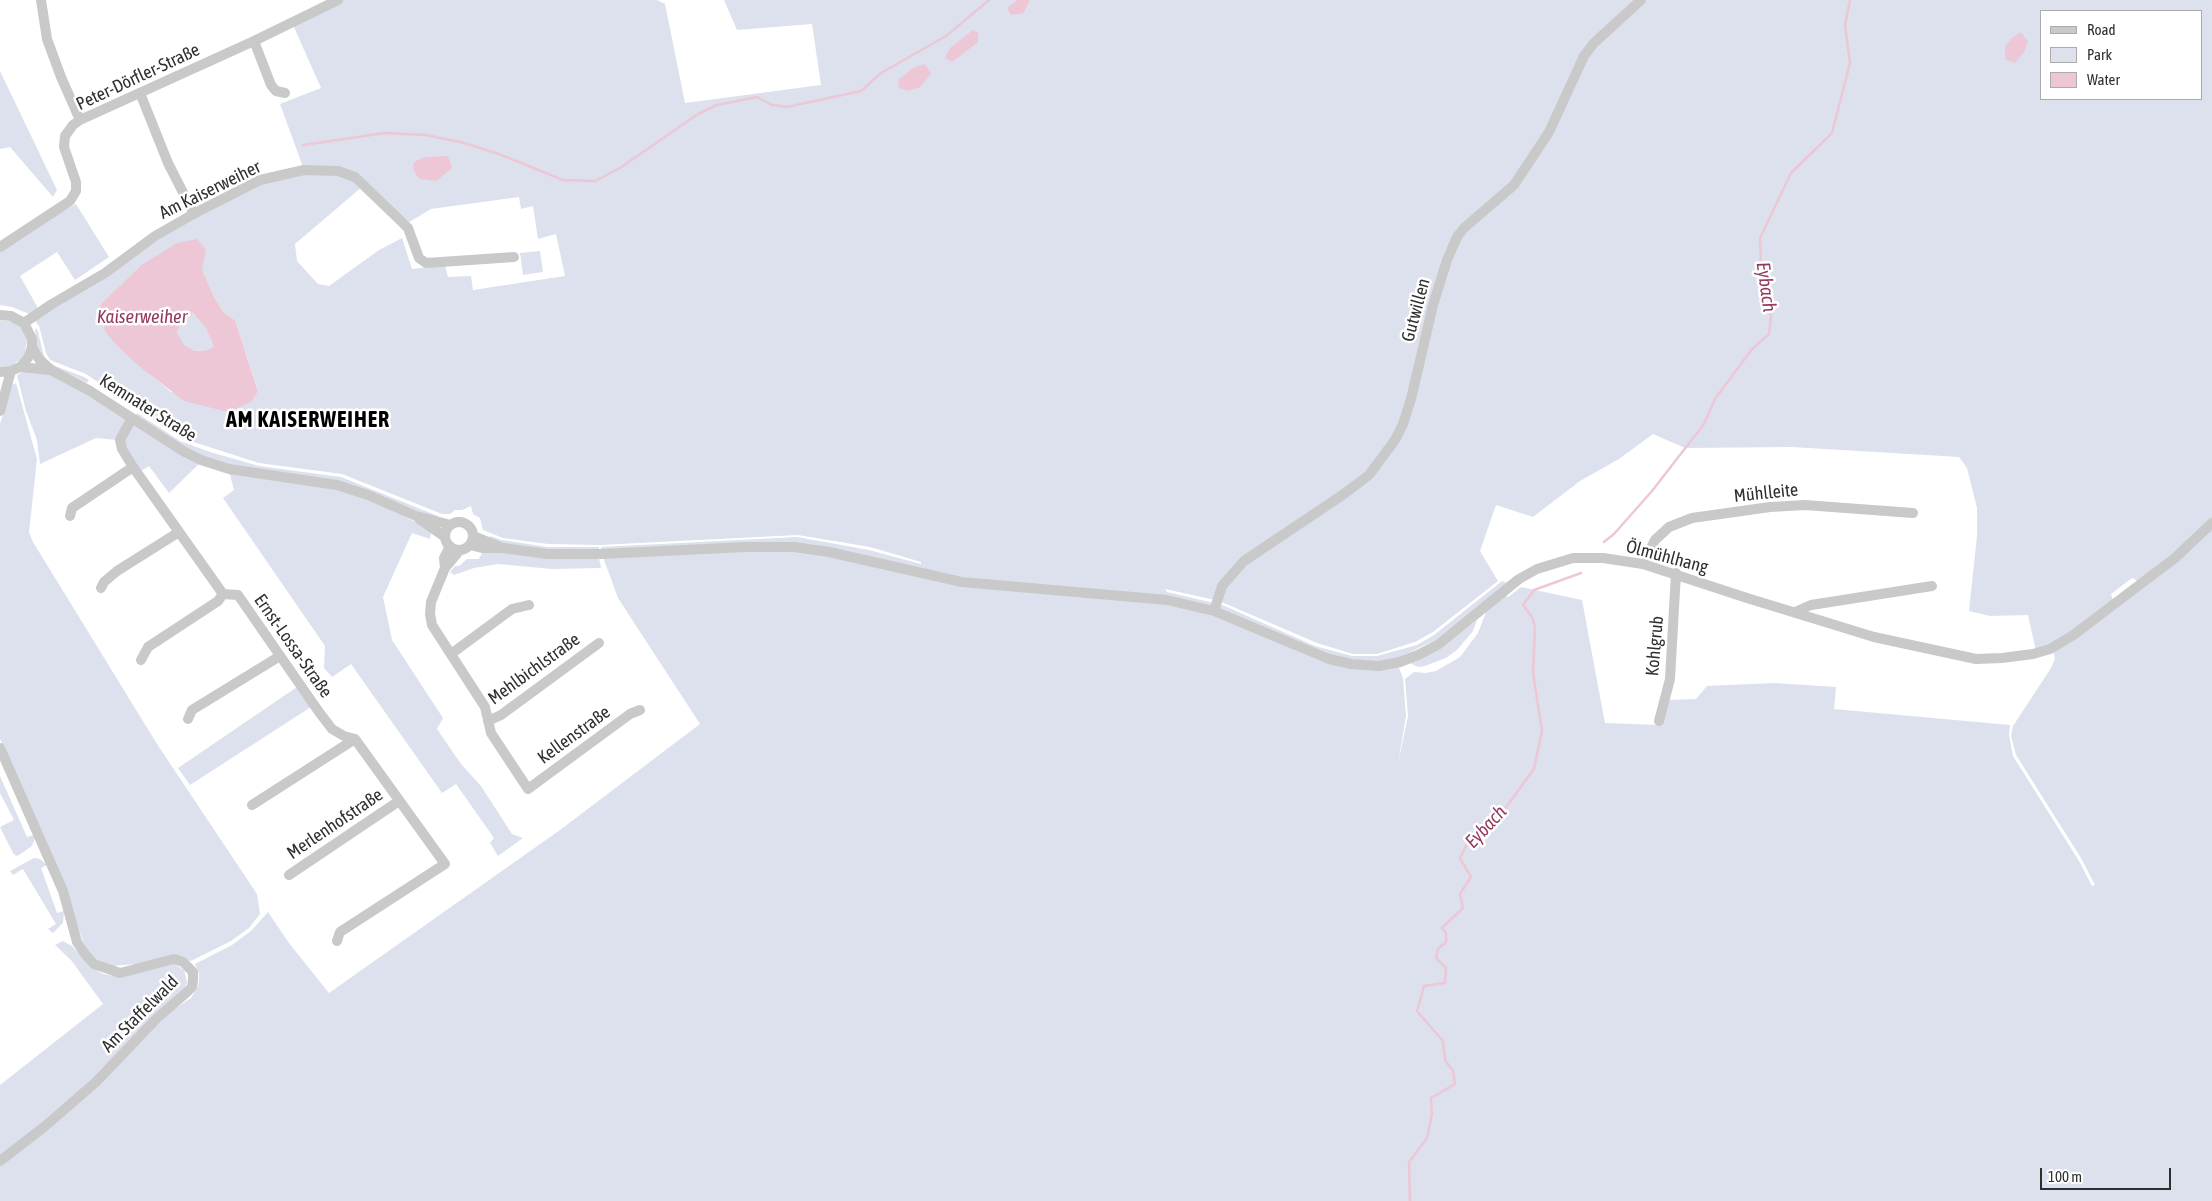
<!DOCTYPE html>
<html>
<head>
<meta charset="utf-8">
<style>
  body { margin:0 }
  #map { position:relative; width:2212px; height:1201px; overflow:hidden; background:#fff; font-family:"Asap Condensed",sans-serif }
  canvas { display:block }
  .legend { position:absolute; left:2040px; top:10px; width:162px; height:90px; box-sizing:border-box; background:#fff; border:1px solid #acacac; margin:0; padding:6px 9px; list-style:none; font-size:15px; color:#2f2f2f }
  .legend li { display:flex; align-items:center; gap:10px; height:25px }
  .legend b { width:25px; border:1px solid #acacac }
  .scale { position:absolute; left:2040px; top:1168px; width:131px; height:22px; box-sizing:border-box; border:2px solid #2f2f2f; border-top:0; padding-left:6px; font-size:15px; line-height:18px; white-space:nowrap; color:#2f2f2f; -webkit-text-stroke:4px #fff; paint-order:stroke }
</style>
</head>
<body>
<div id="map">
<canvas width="2212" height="1201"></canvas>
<ul class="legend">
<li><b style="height:6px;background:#c9c9c9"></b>Road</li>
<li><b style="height:14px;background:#dce1ed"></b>Park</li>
<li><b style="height:14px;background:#edc7d6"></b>Water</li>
</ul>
<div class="scale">100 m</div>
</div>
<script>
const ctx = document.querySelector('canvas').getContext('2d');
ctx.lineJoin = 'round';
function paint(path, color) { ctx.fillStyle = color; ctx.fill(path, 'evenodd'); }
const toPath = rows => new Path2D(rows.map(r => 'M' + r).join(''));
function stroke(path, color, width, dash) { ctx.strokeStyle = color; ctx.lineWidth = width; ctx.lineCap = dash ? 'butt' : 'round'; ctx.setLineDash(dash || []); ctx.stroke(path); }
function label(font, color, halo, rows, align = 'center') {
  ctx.font = font + ' "Asap Condensed",sans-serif'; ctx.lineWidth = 5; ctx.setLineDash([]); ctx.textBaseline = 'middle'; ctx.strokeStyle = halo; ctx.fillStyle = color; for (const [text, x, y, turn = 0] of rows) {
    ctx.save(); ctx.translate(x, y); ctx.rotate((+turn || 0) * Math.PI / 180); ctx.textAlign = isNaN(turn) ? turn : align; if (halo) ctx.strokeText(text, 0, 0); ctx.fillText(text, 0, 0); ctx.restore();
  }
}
paint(toPath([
  [343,0,657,0,665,4,685,103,821,85,812,24,737,30,724,0,1017,0,1014,2,1024,13,1030,0,2212,0,2212,521,2140,582,2132,578,2111,594,2113,601,2070,634,2036,651,2028,615,1990,616,1969,611,1977,536,1977,508,1967,468,1959,457,1792,447,1685,448,1653,434,1619,459,1580,481,1533,517,1496,505,1480,551,1498,581,1433,632,1415,642,1377,654,1353,654,1317,643,1219,601,1233,575,1367,473,1243,559,1215,600,1165,589,1167,592,1214,603,1212,608,963,577,829,548,601,551,601,547,797,537,869,550,921,564,921,562,870,547,798,535,599,545,548,544,503,538,483,530,480,518,473,514,471,506,462,510,455,510,450,514,442,514,342,474,259,463,181,438,86,374,50,360,46,353,39,326,33,318,156,237,261,182,303,167,280,104,321,88,293,25],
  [2041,11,2201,11,2201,99,2041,99],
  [362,187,406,224,431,209,519,197,521,209,533,206,538,239,556,234,565,276,473,290,471,276,448,277,445,265,412,269,402,238,379,250,329,286,318,284,297,261,295,244],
  [140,266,202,269,214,297,224,313,235,320,258,390,171,392,117,346,100,305],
  [0,71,57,190,53,197,10,147,0,149],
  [76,204,109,257,75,280,57,252,20,276,39,310,32,315,12,307,0,305,0,251,49,219],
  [540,251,543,272,523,275,520,253],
  [193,313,206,327,212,342,213,347,207,350,195,351,183,345,177,332,182,320],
  [0,320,14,322,21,326,27,341,24,356,12,366,0,367],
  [37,328,44,356,49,362,55,366,84,377,89,380,87,383,46,363,37,346,35,330],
  [24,371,50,374,129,419,117,440,96,438,40,464,37,440,26,411,17,375],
  [16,383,37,459,29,532,33,542,157,744,257,894,260,914,249,928,231,941,191,961,173,955,136,964,112,966,98,960,89,952,83,941,47,845,0,739,0,424,12,385],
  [137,413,180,441,210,452,259,466,341,477,438,516,437,519,369,493,230,466,202,458,135,416],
  [134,422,200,463,169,493,149,466,141,471,125,448,123,439],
  [229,471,308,483,367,497,417,523,431,533,430,539,412,533,383,597,392,640,443,718,437,729,461,764,481,786,512,834,523,838,498,856,490,843,494,838,456,784,442,793,351,664,332,677,324,668,325,646,223,498,234,490],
  [2212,526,2212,1201,0,1201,0,1165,173,1010,191,998,197,988,199,981,199,974,195,964,232,945,251,931,268,912,289,943,329,993,560,830,700,724,618,598,603,557,793,550,828,554,919,576,1171,605,1213,615,1328,663,1398,665,1403,678,1406,716,1398,764,1408,716,1405,679,1414,672,1426,673,1436,671,1460,657,1478,633,1486,612,1505,595,1508,597,1521,587,1582,600,1605,723,1660,725,1667,700,1696,699,1707,686,1774,683,1836,687,1834,709,2010,725,2009,735,2013,756,2079,861,2092,886,2095,885,2081,858,2016,755,2011,736,2013,726,2051,668,2055,659,2053,651],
  [490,536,502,540,548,547,599,547,599,551,547,550,504,544,489,538],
  [483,551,599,558,601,568,552,569,498,564,474,568,454,575,450,572,455,566,459,566,467,559,479,559],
  [1502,581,1508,583,1437,639,1398,658,1378,662,1350,661,1329,656,1216,609,1218,603,1315,646,1352,656,1377,656,1417,645,1434,635],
  [1477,620,1473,631,1457,650,1446,658,1425,666,1418,667,1410,663,1442,648],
  [297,687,311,707,190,785,178,768],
  [0,776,27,837,34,835,35,838,32,846,19,855,16,856,13,853,0,827,14,820,0,793],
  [34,858,40,859,47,865,41,868,57,913,64,911,63,923,53,933,48,929,56,924,23,869,13,875,10,871],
  [63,941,72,946,91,967,103,974,120,977,174,964,184,970,187,982,184,989,153,1015,94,1079,0,1157,0,1085,103,1004,71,960,55,945]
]), '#dce1ed');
paint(toPath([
  [1017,0,1030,0,1024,13,1011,15,1007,8],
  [973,30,978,33,978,42,952,62,945,58,950,48],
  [2021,32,2028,42,2024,52,2015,63,2005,59,2005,47,2012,38],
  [925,64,931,74,920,87,909,91,899,88,898,80,913,68],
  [448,156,452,168,436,181,421,179,416,175,413,168,414,162,425,157],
  [197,239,206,250,202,269,214,297,224,313,235,320,258,391,251,402,228,412,184,401,139,366,117,346,105,331,100,305,140,266,177,243],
  [193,313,206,328,212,342,213,347,207,350,195,351,184,345,177,332,182,320]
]), '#edc7d6');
stroke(toPath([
  [303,145,385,133,426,135,464,143,499,154,563,180,595,181,620,168,698,114,717,105,757,97,772,105,787,107,861,91,881,73,946,36,989,0],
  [1604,542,1614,534,1652,491,1704,424,1715,399,1752,349,1769,334,1771,316,1761,273,1760,238,1791,173,1832,133,1850,63,1845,25,1850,0],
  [1410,1201,1409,1162,1427,1138,1432,1114,1431,1098,1455,1084,1453,1071,1445,1060,1443,1041,1417,1011,1424,986,1445,983,1446,968,1436,958,1438,949,1446,942,1446,933,1442,928,1463,908,1460,894,1471,877,1460,858,1469,840,1486,822,1507,806,1534,769,1542,731,1533,673,1535,627,1532,617,1523,605,1534,590,1581,573]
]), '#edc7d6', 2.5);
stroke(toPath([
  [41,0,47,39,61,77,80,120],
  [254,41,271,85,276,91,285,93],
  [140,93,168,163,194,214],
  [0,247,70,201,76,191,76,182,64,147,65,136,73,125,80,120,254,41,338,0],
  [0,315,11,316,24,323,32,339,32,347,28,358,20,367,11,371,0,372],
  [24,323,52,304,105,273,155,236,197,212,260,180,304,170,338,171,355,177,408,228,419,258,426,263,514,257],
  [32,347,39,359,51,370,90,391,183,451,201,460,229,469,337,485,368,495,416,516,451,525],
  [20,367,51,370],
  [0,411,11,371],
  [132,418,120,440,122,449,133,467,223,594,238,595,319,712,332,729,344,736,355,739,445,864,340,932,337,941],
  [70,516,72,508,133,467],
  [419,519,445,537],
  '445 536a14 14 0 1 1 28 0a14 14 0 1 1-28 0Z',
  [473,536,500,547],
  [470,545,482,548,503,548,547,554,601,554,746,547,794,547,829,552,962,582,1167,600,1214,611,1329,659,1351,664,1379,666,1400,662,1420,654,1439,644,1519,579,1537,569,1573,558,1603,558,1643,564,1747,598,1874,637,1976,659,2002,658,2033,654,2050,649,2072,636,2175,558,2212,523],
  [450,546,444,558,445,568,431,602,430,614,432,625,485,707,491,733,528,789,630,714,640,710],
  [1643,564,1655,540,1669,527,1692,518,1770,507,1805,505,1913,513],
  [445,568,460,550],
  [101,588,104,582,117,571,179,532],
  [1214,611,1222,586,1244,561,1341,496,1369,475,1395,440,1403,424,1411,399,1433,305,1447,260,1457,237,1464,228,1514,185,1549,132,1584,56,1594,43,1641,0],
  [1795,612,1811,605,1932,586],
  [451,654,512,609,529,605],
  [141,660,148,647,218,601,223,594],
  [188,719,192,710,280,656],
  [488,721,501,715,599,643],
  [1659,721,1670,679,1676,573],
  [0,748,63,891,77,942,85,954,94,964,120,973,174,959,183,962,193,972,193,980,192,987,186,993,157,1018,96,1082,44,1127,0,1161],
  [252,805,355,739],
  [289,875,399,801]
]), '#c9c9c9', 10);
label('18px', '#2f2f2f', '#fff', [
  ["Peter-Dörfler-Straße",138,77,-25],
  ["Am Kaiserweiher",210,190,-26],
  ["Gutwillen",1416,310,-75],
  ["Kemnater Straße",148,408,32],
  ["Mühlleite",1766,493,-6],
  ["Ölmühlhang",1667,557,15],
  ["Ernst-Lossa-Straße",293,646,55],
  ["Kohlgrub",1655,646,-85],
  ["Mehlbichlstraße",534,669,-36],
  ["Kellenstraße",574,735,-36],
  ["Merlenhofstraße",335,824,-34],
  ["Am Staffelwald",140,1014,-45]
]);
label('italic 19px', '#95395c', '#fff', [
  ["Eybach",1766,287,82],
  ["Kaiserweiher",142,317],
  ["Eybach",1486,827,-47]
]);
ctx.letterSpacing = '1px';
label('bold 22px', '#000', '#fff', [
  ["AM KAISERWEIHER",308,420]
]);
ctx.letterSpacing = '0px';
</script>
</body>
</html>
